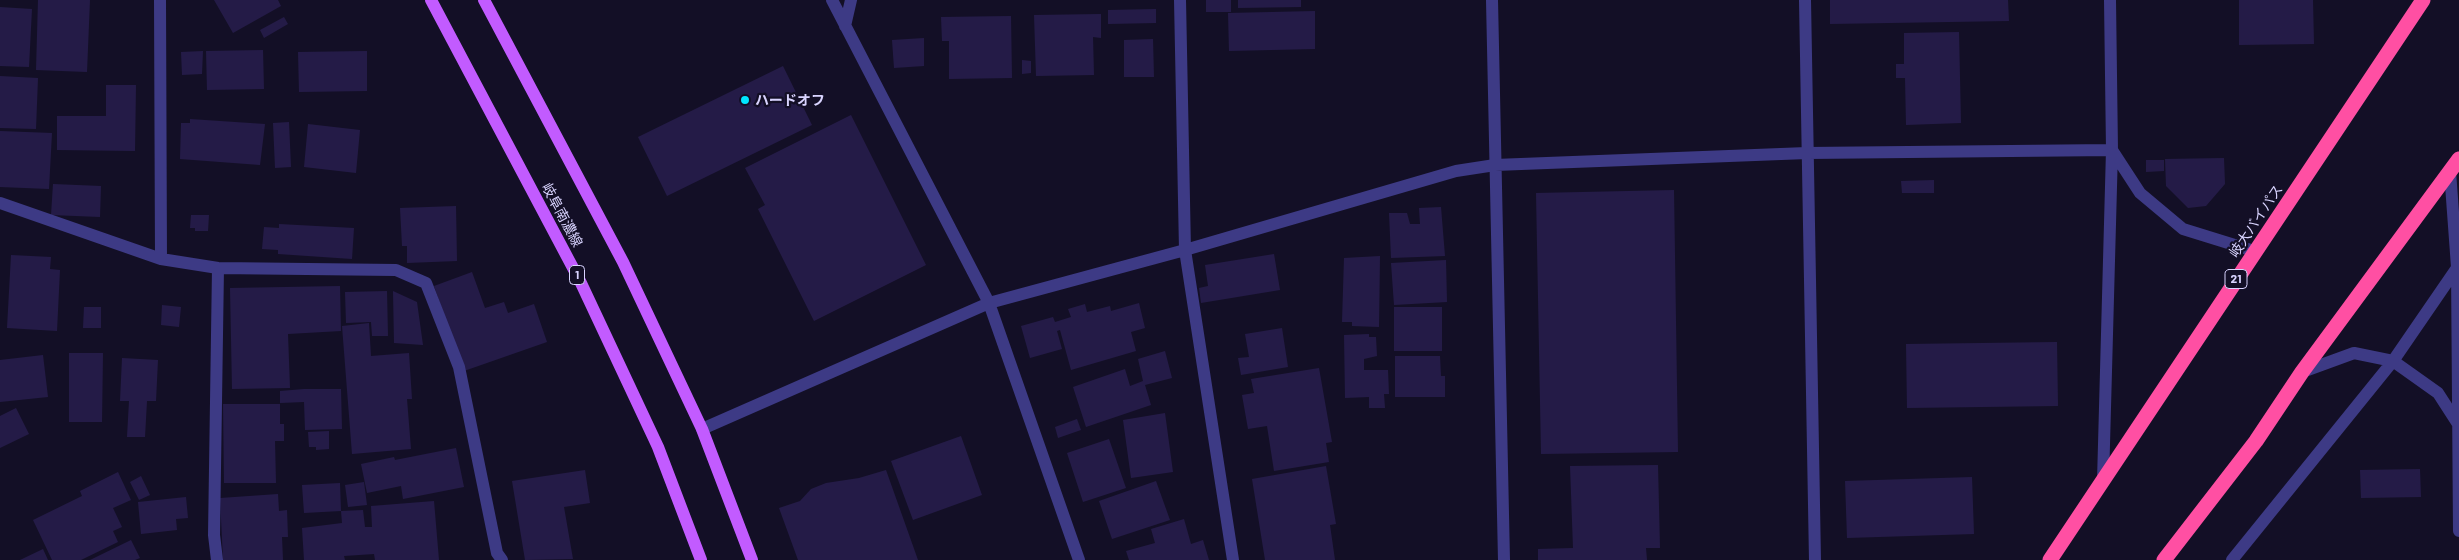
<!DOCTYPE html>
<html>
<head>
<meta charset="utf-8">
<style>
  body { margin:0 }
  canvas { display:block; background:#130f26 }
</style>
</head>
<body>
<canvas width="2459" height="560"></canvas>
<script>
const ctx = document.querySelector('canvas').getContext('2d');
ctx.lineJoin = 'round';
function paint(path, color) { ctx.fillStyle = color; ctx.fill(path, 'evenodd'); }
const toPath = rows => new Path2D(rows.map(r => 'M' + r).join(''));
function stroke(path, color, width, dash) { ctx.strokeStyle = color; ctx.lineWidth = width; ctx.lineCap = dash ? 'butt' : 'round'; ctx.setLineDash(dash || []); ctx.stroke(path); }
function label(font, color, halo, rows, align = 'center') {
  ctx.font = font + ' Barlow,"Noto Sans JP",sans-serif'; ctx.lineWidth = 4.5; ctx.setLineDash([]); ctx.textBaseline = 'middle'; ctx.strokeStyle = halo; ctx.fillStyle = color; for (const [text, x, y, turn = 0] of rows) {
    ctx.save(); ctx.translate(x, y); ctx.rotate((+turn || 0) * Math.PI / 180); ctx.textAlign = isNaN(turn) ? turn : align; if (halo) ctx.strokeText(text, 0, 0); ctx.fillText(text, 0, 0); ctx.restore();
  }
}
paint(toPath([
  [38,0,90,0,87,72,36,70],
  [214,0,278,0,281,6,233,33],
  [1206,0,1231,0,1231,12,1206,12],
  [1238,0,1301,0,1301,7,1238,8],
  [1830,0,2008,0,2009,21,1830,24],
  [2239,0,2313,0,2314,44,2239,45],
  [0,7,32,9,29,67,0,66],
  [1156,9,1156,23,1108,24,1108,10],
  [1315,11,1315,49,1229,51,1228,13],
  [1101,14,1101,38,1093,37,1094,75,1036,76,1034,15],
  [1011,16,1012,78,949,79,949,41,942,41,941,17],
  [284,17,288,24,264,38,260,30],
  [1959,32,1961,123,1906,125,1905,78,1896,78,1896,64,1904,64,1904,33],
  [924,38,924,66,894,68,892,40],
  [1153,39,1154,77,1124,77,1124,40],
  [263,50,264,89,207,90,206,51],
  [203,51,202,74,182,75,181,52],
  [367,51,367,91,299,92,298,52],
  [1022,60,1031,61,1031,73,1022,74],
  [783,66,812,125,667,196,638,137],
  [0,76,38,78,36,129,0,128],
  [106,85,136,85,135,151,57,150,57,116,106,116],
  [851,115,926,265,814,321,758,209,765,205,745,168],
  [190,119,265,124,260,165,180,159,181,123,190,123],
  [289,122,291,167,275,168,273,123],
  [308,124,360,130,356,173,304,167],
  [0,131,52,133,49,189,0,187],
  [2224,158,2225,184,2206,206,2188,208,2166,186,2165,159],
  [2146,160,2164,160,2164,171,2146,172],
  [1934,180,1934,193,1902,193,1901,181],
  [53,184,101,186,100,217,51,215],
  [1674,190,1678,452,1541,454,1536,193],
  [456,206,457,261,407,263,407,246,402,246,400,208],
  [1441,207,1445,256,1391,258,1389,213,1407,213,1410,224,1420,224,1419,208],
  [191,215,209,215,208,231,195,231,195,228,190,228],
  [279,224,354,228,352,259,278,254,278,250,262,249,264,227,279,228],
  [1274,254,1280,290,1201,303,1199,288,1208,286,1205,265],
  [11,255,51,257,50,269,60,270,57,331,7,328],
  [1380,256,1379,327,1352,326,1352,322,1342,322,1344,258],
  [1446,260,1447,302,1394,305,1391,263],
  [472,272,485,308,504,302,508,313,534,304,547,342,464,371,434,286],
  [340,286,341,331,288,334,290,388,232,389,230,288],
  [387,291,388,336,372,336,371,322,346,323,345,292],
  [393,291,417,302,423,345,394,343],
  [1139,303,1145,328,1131,332,1136,351,1071,370,1060,330,1057,331,1062,349,1030,358,1021,326,1053,317,1055,322,1071,317,1068,309,1085,304,1087,312,1110,306,1111,311],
  [162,305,181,307,179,327,161,325],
  [84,307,101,307,101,328,83,328],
  [1394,307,1442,307,1442,351,1394,351],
  [369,323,371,356,409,353,412,399,407,399,411,449,352,454,342,326],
  [1282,328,1288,367,1241,375,1238,358,1249,357,1245,334],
  [1369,334,1369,337,1376,337,1377,356,1364,359,1364,370,1388,370,1389,394,1384,394,1385,408,1369,408,1369,397,1345,398,1344,335],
  [2057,342,2058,406,1907,408,1906,344],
  [1165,351,1172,378,1145,385,1151,405,1086,427,1073,387,1125,369,1130,386,1143,381,1138,359],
  [69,353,103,353,102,422,69,422],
  [43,355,48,397,0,402,0,360],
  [1395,356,1440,356,1441,376,1445,376,1445,397,1395,397],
  [122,358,158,360,156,401,147,401,145,437,127,437,129,401,120,401],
  [1319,368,1332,442,1326,443,1329,462,1274,471,1267,426,1248,429,1242,395,1254,393,1251,379],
  [304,389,341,389,342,429,305,430,304,402,280,403,280,391],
  [223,404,280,404,280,424,284,424,284,441,275,441,276,483,224,483],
  [16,408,29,434,0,448,0,416],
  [1165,413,1173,472,1131,478,1123,420],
  [1077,419,1081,430,1058,438,1055,427],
  [329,431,329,449,316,450,316,447,309,447,308,432],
  [961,436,982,495,913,520,891,461],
  [1109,439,1126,488,1083,502,1067,453],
  [456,448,464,487,403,499,401,486,367,493,361,464,394,457,395,460],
  [1658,465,1660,548,1646,548,1647,560,1538,560,1538,549,1573,548,1570,466],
  [1326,466,1336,524,1330,525,1335,560,1265,560,1252,479],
  [2420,469,2421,497,2361,498,2360,470],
  [585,470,590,503,564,507,573,559,525,560,512,481],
  [886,470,918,560,798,560,779,508,800,501,811,489,826,483,859,478],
  [118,472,131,500,113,508,122,527,113,531,118,542,81,560,52,560,33,520,82,496,80,491],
  [141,476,150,495,139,500,130,482],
  [1972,477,1974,534,1847,538,1845,481],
  [1156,481,1170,520,1112,539,1099,501],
  [364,482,367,505,348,507,345,485],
  [340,483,341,511,304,513,302,485],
  [278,494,279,511,287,510,288,537,282,537,283,560,223,560,220,498],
  [186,497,188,518,176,519,177,530,141,534,138,502],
  [434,501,439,560,375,560,374,554,344,556,345,560,304,560,302,528,342,523,341,511,363,510,365,527,372,527,371,506],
  [1184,519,1191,544,1203,540,1209,560,1129,560,1126,551,1155,543,1151,529],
  [131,540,140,558,135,560,90,560],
  [43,549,48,560,20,560]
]), '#241b47');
stroke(toPath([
  [160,0,161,259],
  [832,0,989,303,1079,560],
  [1180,0,1185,250,1233,560],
  [1492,0,1504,560],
  [1805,0,1815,560],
  [845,26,851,0],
  [2112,150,2140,193,2183,229,2254,251],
  [2450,171,2457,267,2459,531],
  [0,203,161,259,218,268,396,270,426,283,459,367,497,553,502,560],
  [2302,372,2354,353,2393,361,2438,393,2458,424],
  [702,429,989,303,1185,250,1456,171,1495,165,1807,153,2112,150],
  [2103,481,2112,150,2110,0],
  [217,560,214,535,218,268],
  [2232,560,2393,361,2459,265]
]), '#3d3a85', 12);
stroke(toPath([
  [431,0,581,283,658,447,701,560],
  [484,0,623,262,702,429,752,560]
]), '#c25bff', 12);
stroke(toPath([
  [2050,560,2423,0],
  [2164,560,2256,441,2302,372,2459,159]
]), '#ff4fa3', 15);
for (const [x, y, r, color] of [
  [745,100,5,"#00e5ff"]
]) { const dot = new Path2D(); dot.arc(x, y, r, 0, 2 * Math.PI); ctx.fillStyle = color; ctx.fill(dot); stroke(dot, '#130f26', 2); }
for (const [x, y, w] of [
  [577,275,15],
  [2236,279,22]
]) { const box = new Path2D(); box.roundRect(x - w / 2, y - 9.5, w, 19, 4); ctx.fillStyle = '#130f26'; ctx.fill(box); stroke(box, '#d9d4ff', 1); }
label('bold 12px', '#d9d4ff', null, [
  ["1",577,275],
  ["21",2236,279]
]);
label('bold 14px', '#d9d4ff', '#130f26', [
  ["ハードオフ",755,100]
], 'left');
label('14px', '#d9d4ff', '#130f26', [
  ["岐阜南濃線",562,215,62],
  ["岐大バイパス",2256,221,-56]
]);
</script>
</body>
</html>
